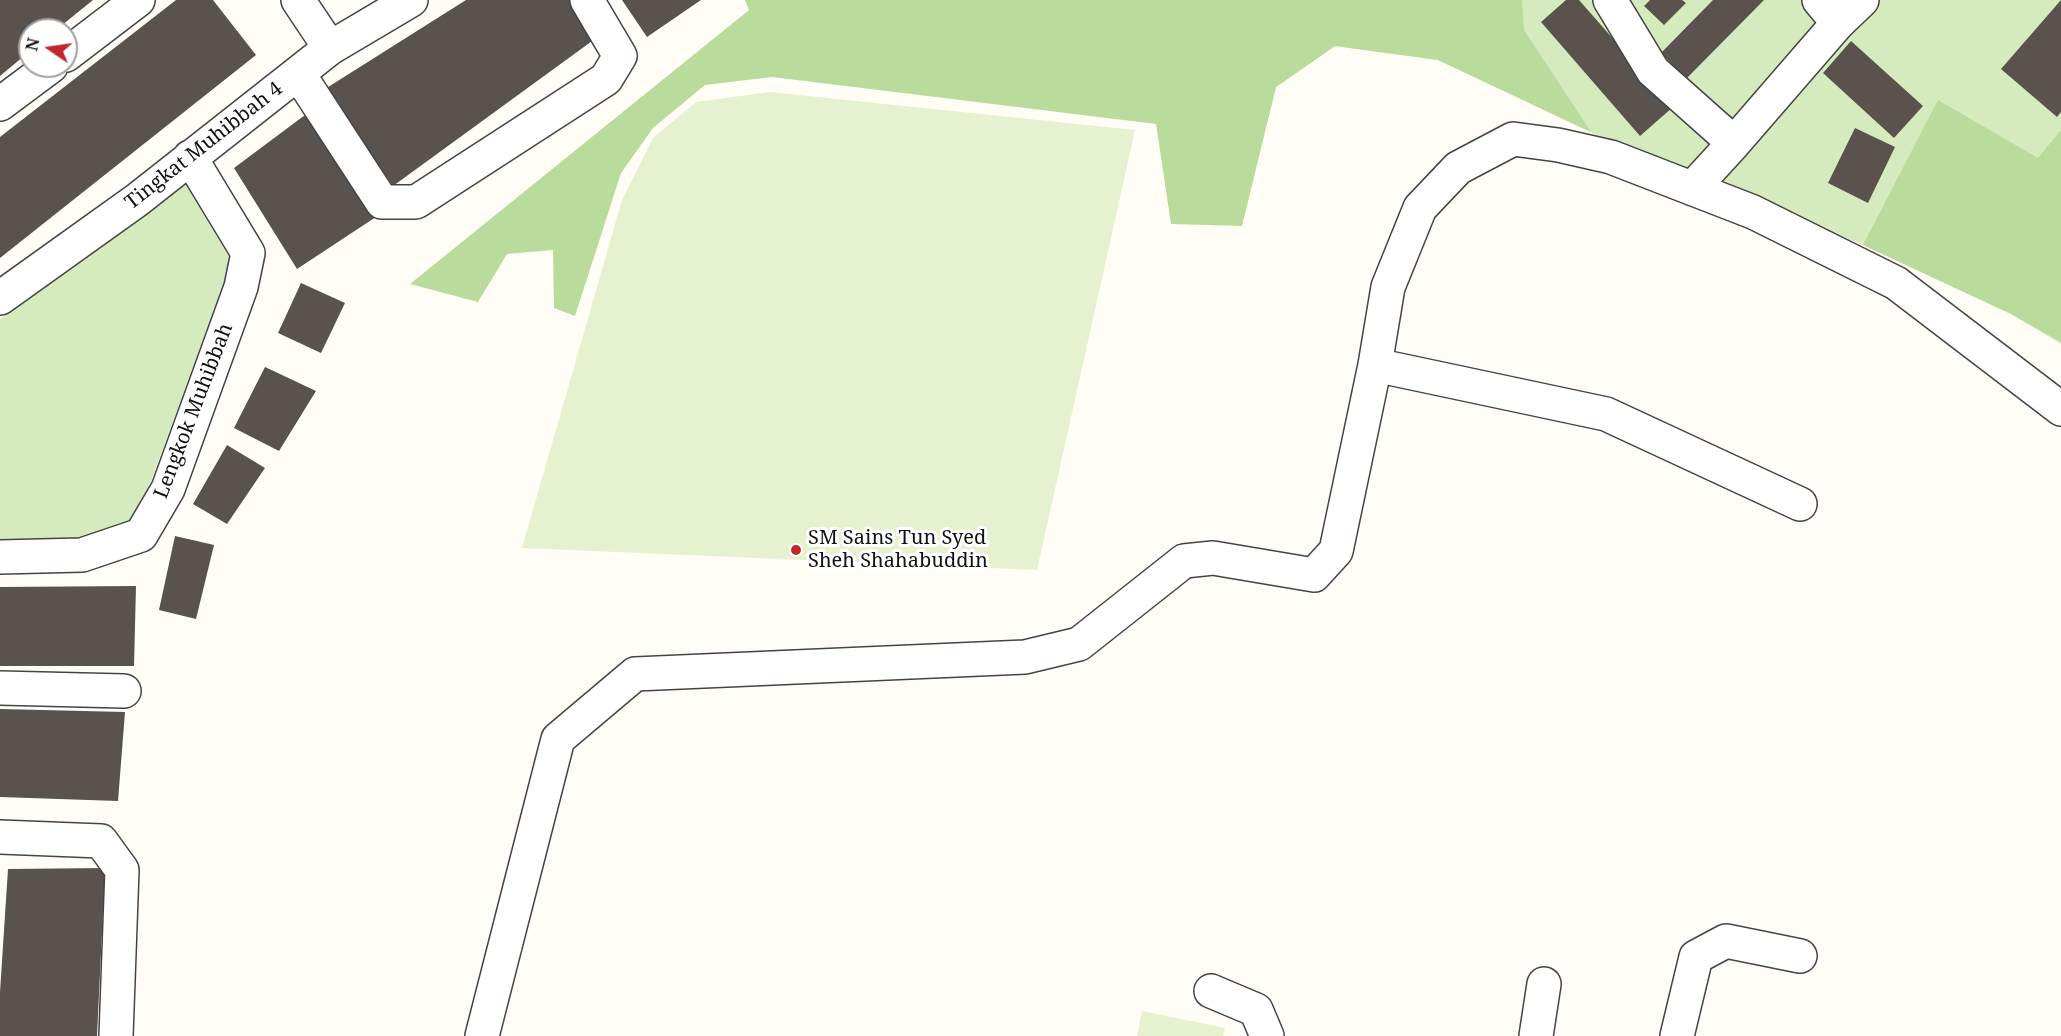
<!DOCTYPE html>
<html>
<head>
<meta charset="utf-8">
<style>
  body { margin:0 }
  #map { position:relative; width:2061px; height:1036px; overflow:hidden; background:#fffdf5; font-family:"Noto Serif",serif }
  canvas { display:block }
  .north { position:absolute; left:18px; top:18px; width:60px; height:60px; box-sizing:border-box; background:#fff; border:2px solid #a0a0a0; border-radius:50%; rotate:283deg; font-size:16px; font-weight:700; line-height:24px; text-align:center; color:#111 }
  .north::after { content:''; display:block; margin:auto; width:21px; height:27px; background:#c4262e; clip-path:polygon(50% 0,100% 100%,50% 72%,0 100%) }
</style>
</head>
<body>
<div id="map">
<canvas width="2061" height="1036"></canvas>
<div class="north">N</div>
</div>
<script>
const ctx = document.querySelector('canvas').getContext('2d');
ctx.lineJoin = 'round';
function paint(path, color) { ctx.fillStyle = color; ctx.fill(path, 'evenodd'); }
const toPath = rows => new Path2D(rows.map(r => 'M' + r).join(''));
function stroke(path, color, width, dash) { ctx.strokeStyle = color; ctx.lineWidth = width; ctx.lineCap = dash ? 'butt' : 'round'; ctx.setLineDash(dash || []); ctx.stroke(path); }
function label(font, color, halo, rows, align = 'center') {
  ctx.font = font + ' "Noto Serif",serif'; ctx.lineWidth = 6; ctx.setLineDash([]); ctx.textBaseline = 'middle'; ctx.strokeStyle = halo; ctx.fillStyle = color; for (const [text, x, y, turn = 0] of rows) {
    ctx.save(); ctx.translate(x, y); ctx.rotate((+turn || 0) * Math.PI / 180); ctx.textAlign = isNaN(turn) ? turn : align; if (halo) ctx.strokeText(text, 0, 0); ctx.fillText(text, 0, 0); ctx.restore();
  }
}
paint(toPath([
  [745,0,2061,0,2061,344,2011,314,1863,245,1649,160,1438,60,1335,46,1276,87,1264,133],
  [185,184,230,259,225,279,151,481,132,520,79,540,0,543,0,319]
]), '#d5ebbd');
paint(toPath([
  [745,0,1522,0,1524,30,1591,132,1438,60,1335,46,1276,87,1242,226,1171,224,1156,124,772,77,705,85,653,128,621,173,575,316,554,308,553,250,507,254,478,302,410,284,749,10],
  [1938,100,2038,158,2061,130,2061,342,2011,314,1863,245]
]), '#b9dc9c');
paint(toPath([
  [770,92,1135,130,1037,570,522,548,622,200,653,138,696,102],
  [1142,1011,1225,1028,1223,1036,1137,1036]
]), '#e6f2cf');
paint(toPath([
  [0,0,93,0,56,30,30,30,30,51,0,76],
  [176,0,213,0,256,55,0,258,0,137],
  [466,0,574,0,599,36,393,186,325,89],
  [622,0,701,0,647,37],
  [1566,0,1579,0,1673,107,1640,136,1541,22],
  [1650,0,1682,0,1686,3,1664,25,1644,6],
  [1713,0,1764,0,1686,79,1661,53],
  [2061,0,2061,112,2057,117,2001,69],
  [1851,41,1923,106,1894,138,1823,73],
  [313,109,385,211,297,269,234,168],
  [1855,128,1895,147,1868,203,1828,183],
  [301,283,345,303,321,353,278,333],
  [265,367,316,391,279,451,234,428],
  [227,445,265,468,227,524,193,504],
  [175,536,214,545,196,619,159,610],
  [136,586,134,666,0,666,0,587],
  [0,709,125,712,118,801,0,797],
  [105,868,97,1036,0,1036,0,992,8,869]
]), '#5a524d');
const minor = toPath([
  [298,0,330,48],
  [1610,0,1653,71,1734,143],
  [1819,0,1838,23],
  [66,55,138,0],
  [298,73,382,202,416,202,606,79,620,56,587,0],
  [0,104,51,66],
  [1693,189,1701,179,1734,143,1838,23,1862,0],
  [0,298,137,200,330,48,411,0],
  [1375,365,1606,414,1800,504],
  [0,557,82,555,141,535,168,489,241,287,248,253,190,157],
  [0,688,124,691],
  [0,837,101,841,122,870,116,1036],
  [1211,991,1256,1010,1267,1036],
  [482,1036,558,739,635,674,1025,657,1079,644,1184,561,1213,558,1314,575,1336,551,1375,365,1388,287,1420,208,1458,168,1513,139,1558,145,1611,157,1753,212,1896,283,2061,409],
  [1536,1036,1544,984],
  [1677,1036,1696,957,1726,941,1800,956]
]);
stroke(minor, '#444', 36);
stroke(minor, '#fff', 33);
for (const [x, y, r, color] of [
  [796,550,6,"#c4262e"]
]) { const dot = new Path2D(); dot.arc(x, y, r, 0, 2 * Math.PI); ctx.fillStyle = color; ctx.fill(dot); stroke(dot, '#fff', 2); }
label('20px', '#111', '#fff', [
  ["Tingkat Muhibbah 4",204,146,-38],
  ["Lengkok Muhibbah",194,411,-69]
]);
label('20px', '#111', '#fff', [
  ["SM Sains Tun Syed",808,538],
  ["Sheh Shahabuddin",808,561]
], 'left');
</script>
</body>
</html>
